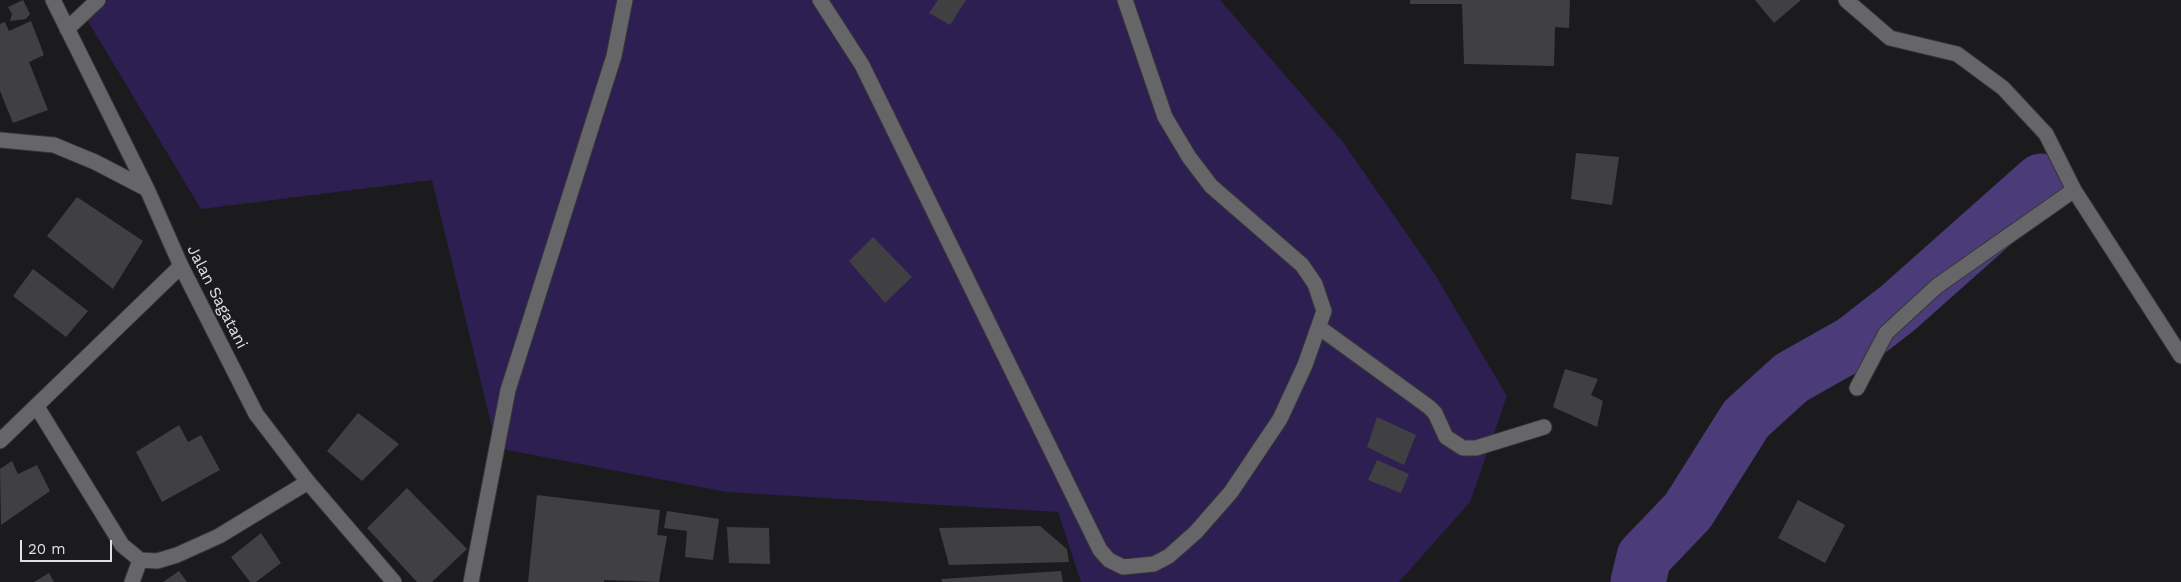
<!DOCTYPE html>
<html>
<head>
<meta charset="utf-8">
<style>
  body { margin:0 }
  #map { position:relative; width:2181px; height:582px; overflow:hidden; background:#1b1b1e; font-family:"Work Sans",sans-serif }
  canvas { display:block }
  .scale { position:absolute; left:20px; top:540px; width:92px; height:22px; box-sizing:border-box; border:2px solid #e0e0e2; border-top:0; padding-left:6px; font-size:15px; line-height:18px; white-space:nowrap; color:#e0e0e2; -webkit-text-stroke:4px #1b1b1e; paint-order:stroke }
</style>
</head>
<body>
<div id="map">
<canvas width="2181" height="582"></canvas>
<div class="scale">20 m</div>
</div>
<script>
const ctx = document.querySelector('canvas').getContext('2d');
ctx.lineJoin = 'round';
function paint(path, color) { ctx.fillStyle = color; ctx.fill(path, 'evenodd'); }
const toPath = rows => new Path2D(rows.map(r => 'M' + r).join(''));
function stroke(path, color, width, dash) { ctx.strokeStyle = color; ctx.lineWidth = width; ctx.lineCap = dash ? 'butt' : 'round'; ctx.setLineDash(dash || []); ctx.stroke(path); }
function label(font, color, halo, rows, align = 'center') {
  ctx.font = font + ' "Work Sans",sans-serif'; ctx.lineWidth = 4; ctx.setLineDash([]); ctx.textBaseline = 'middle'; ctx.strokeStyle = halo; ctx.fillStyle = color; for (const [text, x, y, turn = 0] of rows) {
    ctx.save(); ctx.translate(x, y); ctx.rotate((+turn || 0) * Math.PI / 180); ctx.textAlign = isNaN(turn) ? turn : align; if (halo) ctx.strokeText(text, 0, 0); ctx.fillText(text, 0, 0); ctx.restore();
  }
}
paint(toPath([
  [108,0,1220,0,1342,141,1434,273,1507,396,1470,502,1399,582,1081,582,1058,512,727,492,497,448,432,180,201,209,86,18]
]), '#2e1f52');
stroke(toPath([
  [1638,582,1644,557,1688,511,1746,419,1791,378,1853,343,1898,308,2041,181]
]), '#4b3b79', 55);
paint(toPath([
  [23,0,30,14,26,19,10,21,12,14,8,7],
  [938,0,966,0,950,25,929,13],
  [1410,0,1570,0,1569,28,1555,27,1554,66,1464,64,1462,4,1410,4],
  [1755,0,1801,0,1774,23],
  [31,21,44,55,29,62,48,110,13,123,0,91,0,24,5,22,9,31],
  [1576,153,1619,157,1612,205,1571,199],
  [77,197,143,241,113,289,47,236],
  [873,237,912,277,885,303,849,261],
  [33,269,88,311,66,337,13,296],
  [1565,369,1598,379,1591,395,1603,401,1597,427,1553,407],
  [358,413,399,444,362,481,327,451],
  [1377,417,1416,435,1404,465,1367,447],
  [179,425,188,442,201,435,220,470,162,502,136,452],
  [1377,460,1409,474,1401,493,1368,480],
  [12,461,18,474,37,465,50,491,1,525,0,469],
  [407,488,467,549,432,582,417,582,367,528],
  [537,495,660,510,657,535,667,536,659,582,604,580,604,582,528,582],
  [1798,500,1845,525,1825,563,1778,538],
  [667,511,719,519,713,560,685,557,687,531,664,528],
  [1040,526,1067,549,1069,562,949,565,939,528],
  [727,527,769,528,770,564,729,563],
  [261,533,281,563,256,582,250,582,231,557],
  [179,571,187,582,163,582],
  [1061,571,1063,582,942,582,941,579],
  [49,573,54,582,34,582]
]), '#403f42');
const minor = toPath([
  [53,0,147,189,181,266,256,414,308,482,394,582],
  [820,0,862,65,1100,550,1109,560,1123,567,1154,564,1169,556,1196,532,1231,492,1280,419,1305,365,1324,311,1315,284,1302,265,1211,186,1189,157,1165,117,1125,0],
  [1846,0,1890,38,1957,54,2003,88,2046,134,2074,190,2181,356],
  [67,29,98,0],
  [0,140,54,145,95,162,147,189],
  [1320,328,1429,407,1435,413,1446,437,1463,448,1476,448,1544,427],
  [1857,388,1886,333,1937,286,2074,190],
  [37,407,122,545,140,560,157,561,177,555,219,536,308,482],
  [0,441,181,266],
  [132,582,140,560],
  [471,582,508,390,614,56,625,0]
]);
stroke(minor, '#363638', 17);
stroke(minor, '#666669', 15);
label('16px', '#e0e0e2', '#1b1b1e', [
  ["Jalan Sagatani",217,297,63]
]);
</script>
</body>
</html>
